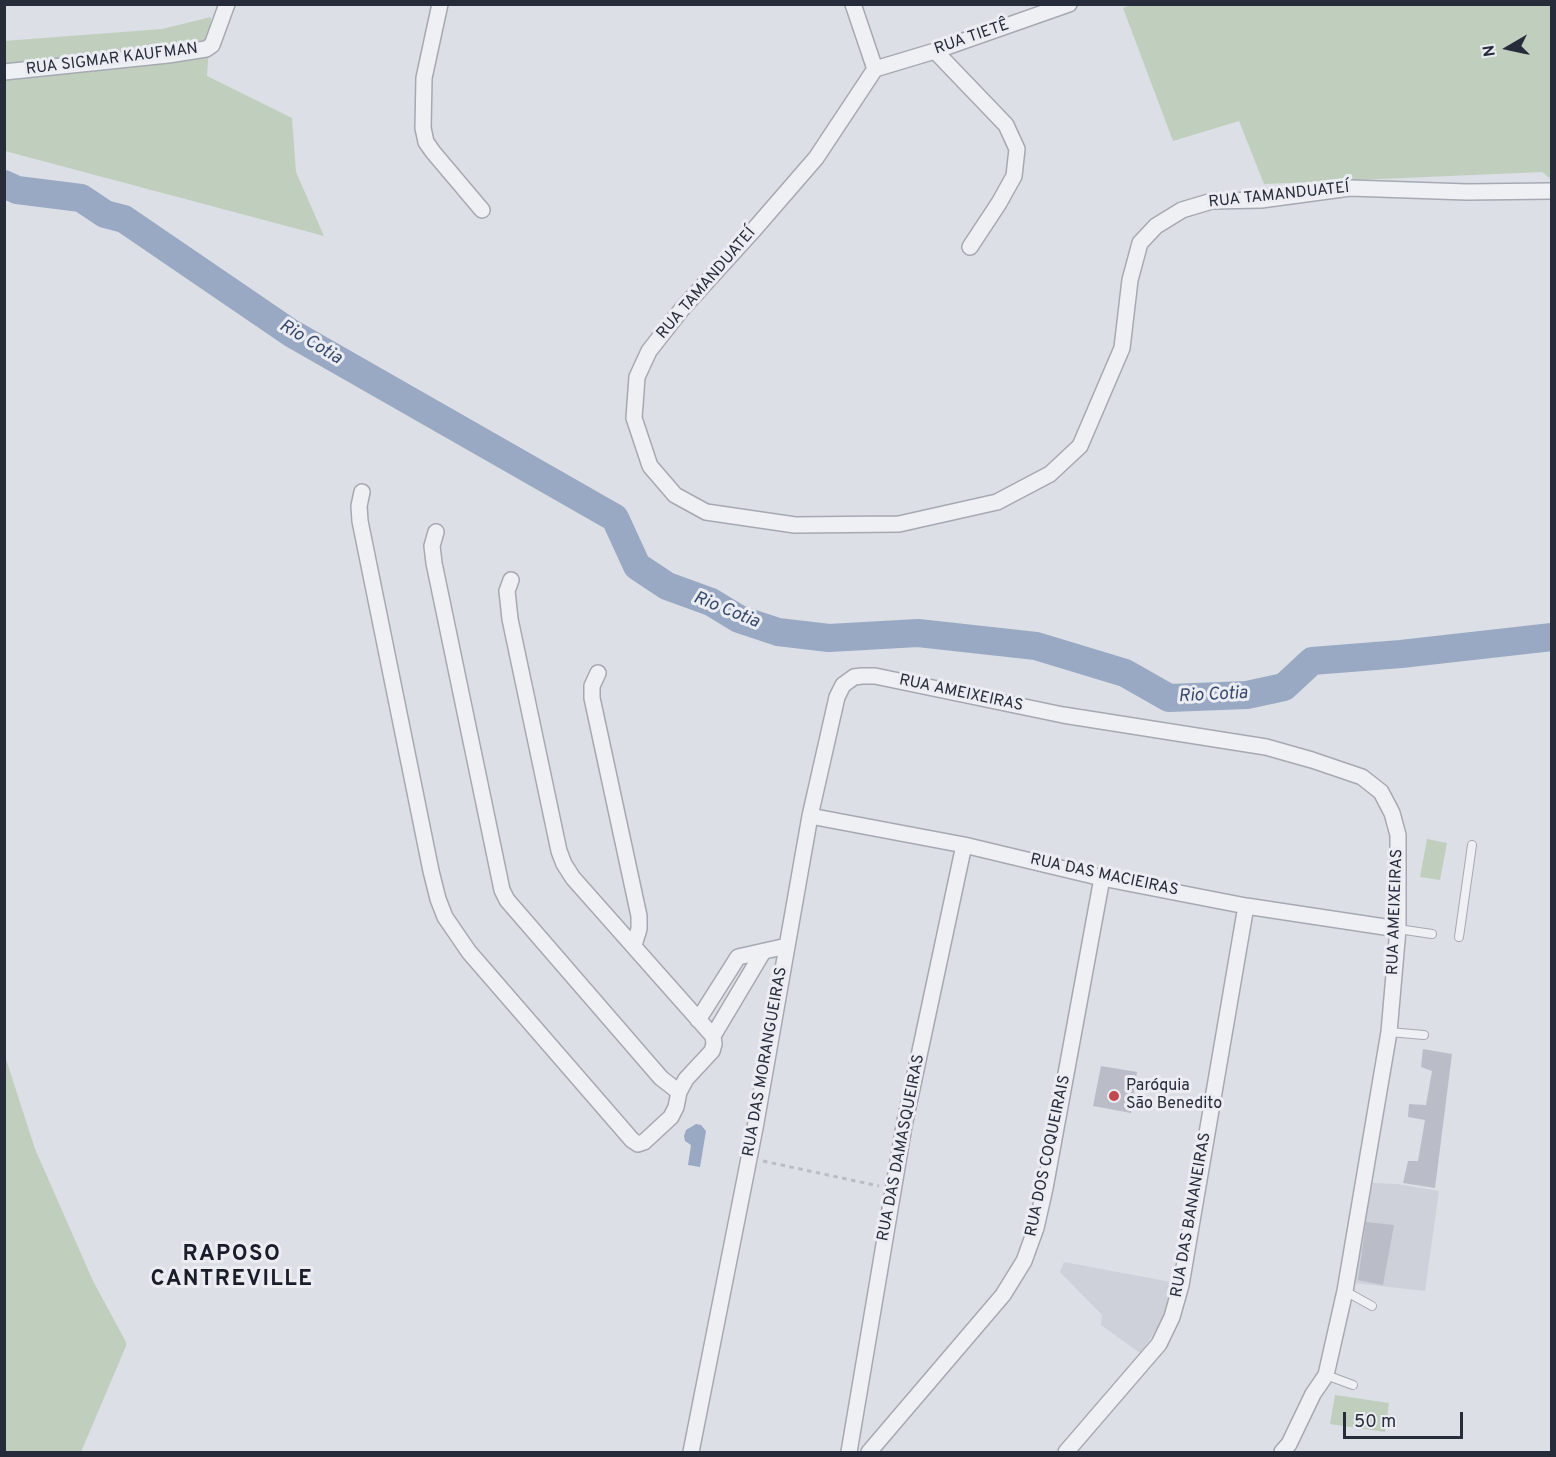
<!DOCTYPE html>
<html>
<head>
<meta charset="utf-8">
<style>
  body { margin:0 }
  #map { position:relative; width:1556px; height:1457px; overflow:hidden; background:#dcdfe5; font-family:Overpass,sans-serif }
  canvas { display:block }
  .frame { position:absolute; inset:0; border:6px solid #272c3a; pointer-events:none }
  .north { position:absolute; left:1478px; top:18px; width:60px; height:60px; -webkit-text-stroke:4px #ebedf3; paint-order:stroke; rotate:261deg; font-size:16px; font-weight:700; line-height:24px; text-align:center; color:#272c3a }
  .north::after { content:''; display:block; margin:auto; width:21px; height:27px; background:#272c3a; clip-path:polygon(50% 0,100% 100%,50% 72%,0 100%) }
  .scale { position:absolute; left:1343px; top:1412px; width:120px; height:27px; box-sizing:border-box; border:3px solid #272c3a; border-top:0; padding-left:8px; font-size:18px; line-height:21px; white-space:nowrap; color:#272c3a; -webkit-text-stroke:4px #ebedf3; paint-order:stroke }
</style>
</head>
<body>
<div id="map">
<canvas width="1556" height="1457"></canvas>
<div class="frame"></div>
<div class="north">N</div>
<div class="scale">50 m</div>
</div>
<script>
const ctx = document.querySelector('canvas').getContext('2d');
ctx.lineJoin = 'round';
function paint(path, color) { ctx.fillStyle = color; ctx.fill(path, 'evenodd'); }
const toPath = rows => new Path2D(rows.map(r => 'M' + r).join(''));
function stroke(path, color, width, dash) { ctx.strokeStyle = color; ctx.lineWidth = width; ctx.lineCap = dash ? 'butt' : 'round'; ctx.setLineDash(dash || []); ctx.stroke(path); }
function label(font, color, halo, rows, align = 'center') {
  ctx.font = font + ' Overpass,sans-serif'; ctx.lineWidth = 6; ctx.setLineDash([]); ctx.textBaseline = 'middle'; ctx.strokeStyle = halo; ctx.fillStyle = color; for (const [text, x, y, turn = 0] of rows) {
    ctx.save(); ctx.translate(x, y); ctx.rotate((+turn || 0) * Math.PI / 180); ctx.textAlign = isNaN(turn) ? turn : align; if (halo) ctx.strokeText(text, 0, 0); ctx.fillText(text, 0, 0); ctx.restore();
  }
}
paint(toPath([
  [1372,1183,1397,1184,1439,1191,1425,1291,1354,1283],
  [1064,1262,1171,1282,1164,1319,1140,1353,1101,1325,1102,1315,1060,1272]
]), '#ced1da');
paint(toPath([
  [1133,4,1551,5,1551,179,1542,172,1264,184,1239,121,1173,141,1123,8],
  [211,17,207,76,292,118,296,172,324,236,5,151,4,41,162,29],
  [1427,839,1447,843,1440,880,1420,877],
  [5,1056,35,1149,93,1281,126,1342,126,1346,81,1452,5,1452],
  [1335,1395,1389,1403,1385,1432,1330,1424]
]), '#c0cebe');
paint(toPath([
  [696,1124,701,1125,706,1131,700,1167,688,1165,691,1145,685,1141,684,1136,686,1130]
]), '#99a9c3');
stroke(toPath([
  [4,184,17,190,81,198,105,214,124,219,291,333,615,518,637,566,667,586,711,602,739,619,778,632,829,638,918,633,1036,646,1125,673,1169,698,1247,695,1284,687,1312,661,1401,654,1552,637]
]), '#99a9c3', 28);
paint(toPath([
  [1423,1049,1452,1054,1435,1188,1403,1183,1408,1161,1418,1161,1425,1120,1408,1117,1409,1104,1426,1105,1432,1071,1421,1067],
  [1101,1066,1137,1072,1131,1113,1093,1106],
  [1366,1222,1394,1225,1383,1285,1358,1280]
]), '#babdc7');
const lane = toPath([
  [1398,929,1432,934],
  [1459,937,1472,845],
  [1389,1032,1424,1035],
  [1345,1291,1372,1306],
  [1326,1375,1353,1385]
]);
const street = toPath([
  [440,4,424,78,423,128,426,142,433,152,482,210],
  [853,4,875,69],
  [935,51,1006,125,1017,149,1014,176,999,203,970,247],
  [875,69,816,158,751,233,682,309,649,351,637,377,634,418,650,466,675,495,706,512,795,525,899,524,997,502,1050,474,1080,446,1122,348,1130,280,1140,243,1156,226,1182,210,1212,201,1261,200,1350,188,1467,192,1552,191],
  [875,69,935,51,1069,4],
  [4,72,168,55,206,49,212,45,227,4],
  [362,492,359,506,360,521,431,871,438,899,445,917,469,952,632,1140,638,1144,644,1142,671,1117,676,1107,679,1092,686,1079,712,1051,714,1044,713,1036,763,952],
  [436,532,432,546,434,563,502,890,507,900,661,1078,679,1092],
  [511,580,507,591,510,619,559,851,564,864,573,878,713,1036],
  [598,673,592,686,592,698,639,916,639,929,634,945],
  [810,816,964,845,1102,878,1246,906,1398,929],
  [698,1020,738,957,787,946],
  [691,1452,755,1128,810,816,837,697,843,685,854,677,862,676,875,676,1063,715,1266,747,1312,760,1362,777,1381,792,1392,813,1398,835,1398,929,1389,1032,1345,1291,1326,1375,1313,1394,1289,1444,1282,1452],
  [849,1452,904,1126,964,845],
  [869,1452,1003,1295,1024,1261,1036,1228,1045,1188,1102,878],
  [1066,1452,1159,1344,1172,1317,1181,1285,1246,906]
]);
stroke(lane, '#a6a9b2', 10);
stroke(street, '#a6a9b2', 18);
stroke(toPath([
  [763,1161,879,1186]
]), '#babdc4', 3, [4.5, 4.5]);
stroke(lane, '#eef0f4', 8);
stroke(street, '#eef0f4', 15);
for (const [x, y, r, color] of [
  [1114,1096,6,"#c2484e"]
]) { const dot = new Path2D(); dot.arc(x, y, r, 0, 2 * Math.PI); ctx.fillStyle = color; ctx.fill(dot); stroke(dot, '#ebedf3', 2); }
label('16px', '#272c3a', '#ebedf3', [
  ["RUA TIETÊ",972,38,-19],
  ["RUA SIGMAR KAUFMAN",112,60,-7],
  ["RUA TAMANDUATEÍ",1279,196,-6],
  ["RUA TAMANDUATEÍ",707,284,-49],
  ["RUA AMEIXEIRAS",961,694,12],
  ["RUA DAS MACIEIRAS",1104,876,12],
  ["RUA AMEIXEIRAS",1396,912,-88],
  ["RUA DAS MORANGUEIRAS",766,1062,-80],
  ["RUA DAS DAMASQUEIRAS",902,1148,-79],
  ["RUA DOS COQUEIRAIS",1049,1156,-78],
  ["RUA DAS BANANEIRAS",1192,1215,-80]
]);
label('16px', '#272c3a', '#ebedf3', [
  ["Paróquia",1126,1087],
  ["São Benedito",1126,1105]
], 'left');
label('italic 18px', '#35476a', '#ebedf3', [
  ["Rio Cotia",310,343,31],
  ["Rio Cotia",726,611,22],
  ["Rio Cotia",1213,696,-3]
]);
ctx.letterSpacing = '1.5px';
label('bold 22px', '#191d2a', '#ebedf3', [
  ["RAPOSO",232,1256],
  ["CANTREVILLE",232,1281]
]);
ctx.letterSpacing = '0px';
</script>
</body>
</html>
